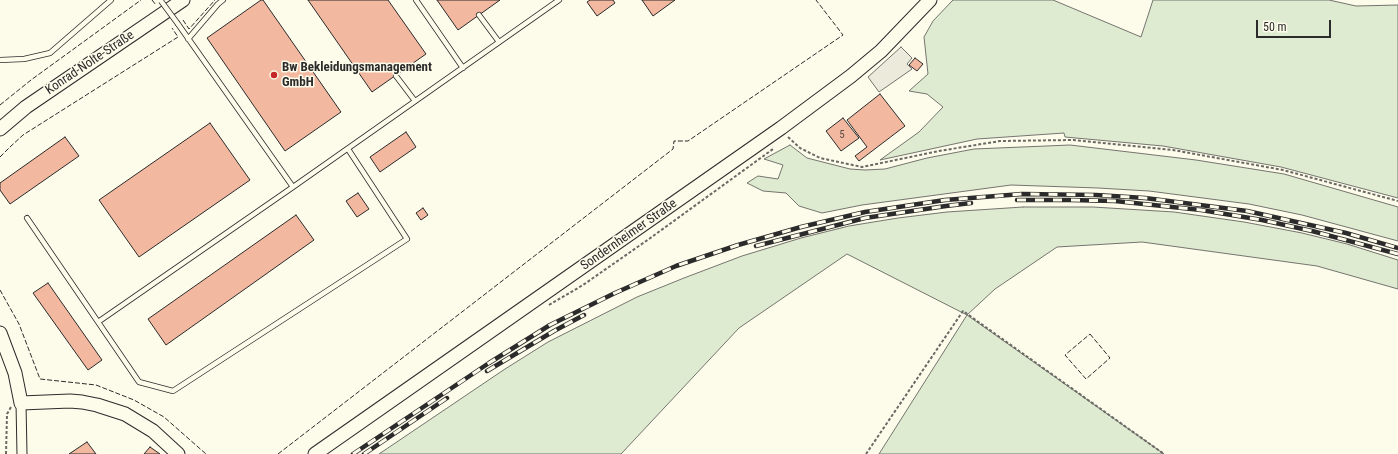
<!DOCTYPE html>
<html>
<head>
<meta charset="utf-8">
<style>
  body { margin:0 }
  #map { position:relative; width:1398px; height:454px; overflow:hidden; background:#fdfbea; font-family:"Roboto Condensed",sans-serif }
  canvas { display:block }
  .scale { position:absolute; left:1256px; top:20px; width:75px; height:18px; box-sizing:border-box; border:2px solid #2b2b2b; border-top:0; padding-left:5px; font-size:12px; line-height:14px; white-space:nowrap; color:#2b2b2b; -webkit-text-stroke:3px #fdfbea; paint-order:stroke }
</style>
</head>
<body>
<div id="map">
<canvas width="1398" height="454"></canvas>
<div class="scale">50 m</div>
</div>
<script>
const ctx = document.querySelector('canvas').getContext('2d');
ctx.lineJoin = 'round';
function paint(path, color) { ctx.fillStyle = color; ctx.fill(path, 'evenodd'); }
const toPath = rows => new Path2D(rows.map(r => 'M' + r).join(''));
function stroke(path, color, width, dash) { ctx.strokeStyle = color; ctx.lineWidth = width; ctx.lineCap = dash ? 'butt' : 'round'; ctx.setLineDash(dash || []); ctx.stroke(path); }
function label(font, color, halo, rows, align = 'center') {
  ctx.font = font + ' "Roboto Condensed",sans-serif'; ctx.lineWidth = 3; ctx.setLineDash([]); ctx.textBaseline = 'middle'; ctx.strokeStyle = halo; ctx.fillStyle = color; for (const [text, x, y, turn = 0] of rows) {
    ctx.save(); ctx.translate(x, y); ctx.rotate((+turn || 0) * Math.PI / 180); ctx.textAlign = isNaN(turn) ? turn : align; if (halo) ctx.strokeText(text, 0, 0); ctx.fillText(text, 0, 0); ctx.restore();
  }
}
const green = toPath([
  [953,0,1053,0,1141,37,1153,0,1329,0,1356,6,1398,5,1398,198,1281,167,1163,146,1065,137,1064,133,977,139,880,160,919,132,943,107,927,94,909,91,928,74,924,37,933,21,953,0],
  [790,145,807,158,850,169,865,170,885,169,927,158,974,149,1070,145,1196,160,1284,174,1398,207,1398,241,1302,215,1249,204,1149,191,1098,188,1011,185,862,205,822,213,799,206,786,193,763,191,747,183,758,176,778,179,783,165,764,159,790,145],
  [1023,207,1093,207,1174,212,1244,222,1302,233,1347,244,1398,260,1398,289,1317,266,1142,242,1057,247,995,289,967,315,1164,454,879,454,967,315,847,254,739,328,621,454,379,454,505,369,548,342,637,297,684,278,742,256,801,238,849,226,898,218,947,212,1023,207]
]);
paint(green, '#deebd1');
stroke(green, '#74746e', 1);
const parking = toPath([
  [901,47,912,58,907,64,912,69,879,92,868,77,901,47]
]);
paint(parking, '#eceadb');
stroke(parking, '#74746e', 1);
const building = toPath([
  [261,0,263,0,341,112,285,151,207,38,261,0],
  [308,0,388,0,426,54,372,92,308,0],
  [437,0,500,0,458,30,437,0],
  [590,0,613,0,615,3,597,16,587,2,590,0],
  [642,0,675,0,653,16,642,0],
  [915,58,923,64,917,71,909,65,915,58],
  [880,94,905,126,859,161,855,156,867,147,847,120,880,94],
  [843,118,859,138,841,151,826,131,843,118],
  [210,123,250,180,139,257,99,200,210,123],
  [406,132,416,147,380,172,370,157,406,132],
  [65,137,79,156,10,204,0,190,0,183,65,137],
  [358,193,369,209,357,217,346,201,358,193],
  [423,208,428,215,421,220,416,213,423,208],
  [296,215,314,240,166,345,148,319,296,215],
  [48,283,102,360,88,370,33,293,48,283],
  [87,442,96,454,69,454,87,442],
  [150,447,160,454,144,454,150,447]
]);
paint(building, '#f2b8a0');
stroke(building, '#2b2b2b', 1);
const lane = toPath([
  [416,0,463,68],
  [479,15,499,42],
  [188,39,218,4,223,0],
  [0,60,24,59,50,53,111,0],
  [396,76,415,101],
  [293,187,559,0],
  [27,218,139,382,173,391,407,239,348,149],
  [98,322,293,187,178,24]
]);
const street = toPath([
  [21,403,22,454]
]);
const secondary = toPath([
  [0,129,26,107,183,0],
  [0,333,15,373,21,403,70,401,82,402,97,405,125,414,153,431,178,454],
  [315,454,781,128,851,76,881,51,930,0]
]);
stroke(lane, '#2b2b2b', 6);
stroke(street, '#2b2b2b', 11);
stroke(secondary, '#2b2b2b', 15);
stroke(toPath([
  [788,137,800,148,820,158,862,167,939,151,1000,141,1073,140,1173,150,1283,170,1398,201],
  [549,305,583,285,649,239,773,149],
  [6,454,7,414,11,407],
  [866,454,963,311,1164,454]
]), '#6a6964', 2, [3, 2]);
stroke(lane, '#fdfbea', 4.5);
stroke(street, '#fdfbea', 9);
stroke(secondary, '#fdfbea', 13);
const rail = toPath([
  [1017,200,1070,200,1115,201,1201,210,1262,220,1312,231,1398,254],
  [756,246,865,218,946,206,971,203],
  [487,371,554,331,584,315],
  [353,454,489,363,550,325,615,293,676,266,738,245,801,227,865,212,945,200,1022,194,1096,195,1145,198,1247,211,1346,233,1398,248],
  [364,454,447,398]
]);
stroke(rail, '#2b2b2b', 4.5);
stroke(rail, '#fdfbea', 3, [9]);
const laneBridge = toPath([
  [161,1,178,24]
]);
stroke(laneBridge, '#2b2b2b', 6, []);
stroke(laneBridge, '#fdfbea', 4.5);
stroke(toPath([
  [152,0,156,5],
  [183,20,189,29,215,0],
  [0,105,31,80,141,0],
  [0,157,10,147,23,135,178,37,172,28],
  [0,290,19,324,40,379,96,385,134,400,164,417,206,454],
  [1090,334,1110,358,1086,379,1065,355,1090,334],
  [278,454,673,149,674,141,688,141,843,35,816,0]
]), '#2b2b2b', 1, [5, 2]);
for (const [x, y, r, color] of [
  [274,75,4,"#c62828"]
]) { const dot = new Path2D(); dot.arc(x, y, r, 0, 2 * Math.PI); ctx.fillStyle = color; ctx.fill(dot); stroke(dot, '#fdfbea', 1.5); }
label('11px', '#5d4e48', null, [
  ["5",842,135]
]);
label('13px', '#2b2b2b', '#fdfbea', [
  ["Konrad-Nolte-Straße",90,63,-34],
  ["Sondernheimer Straße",629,235,-35]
]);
label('bold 13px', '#2b2b2b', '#fdfbea', [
  ["Bw Bekleidungsmanagement",282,68],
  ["GmbH",282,83]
], 'left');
</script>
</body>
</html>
